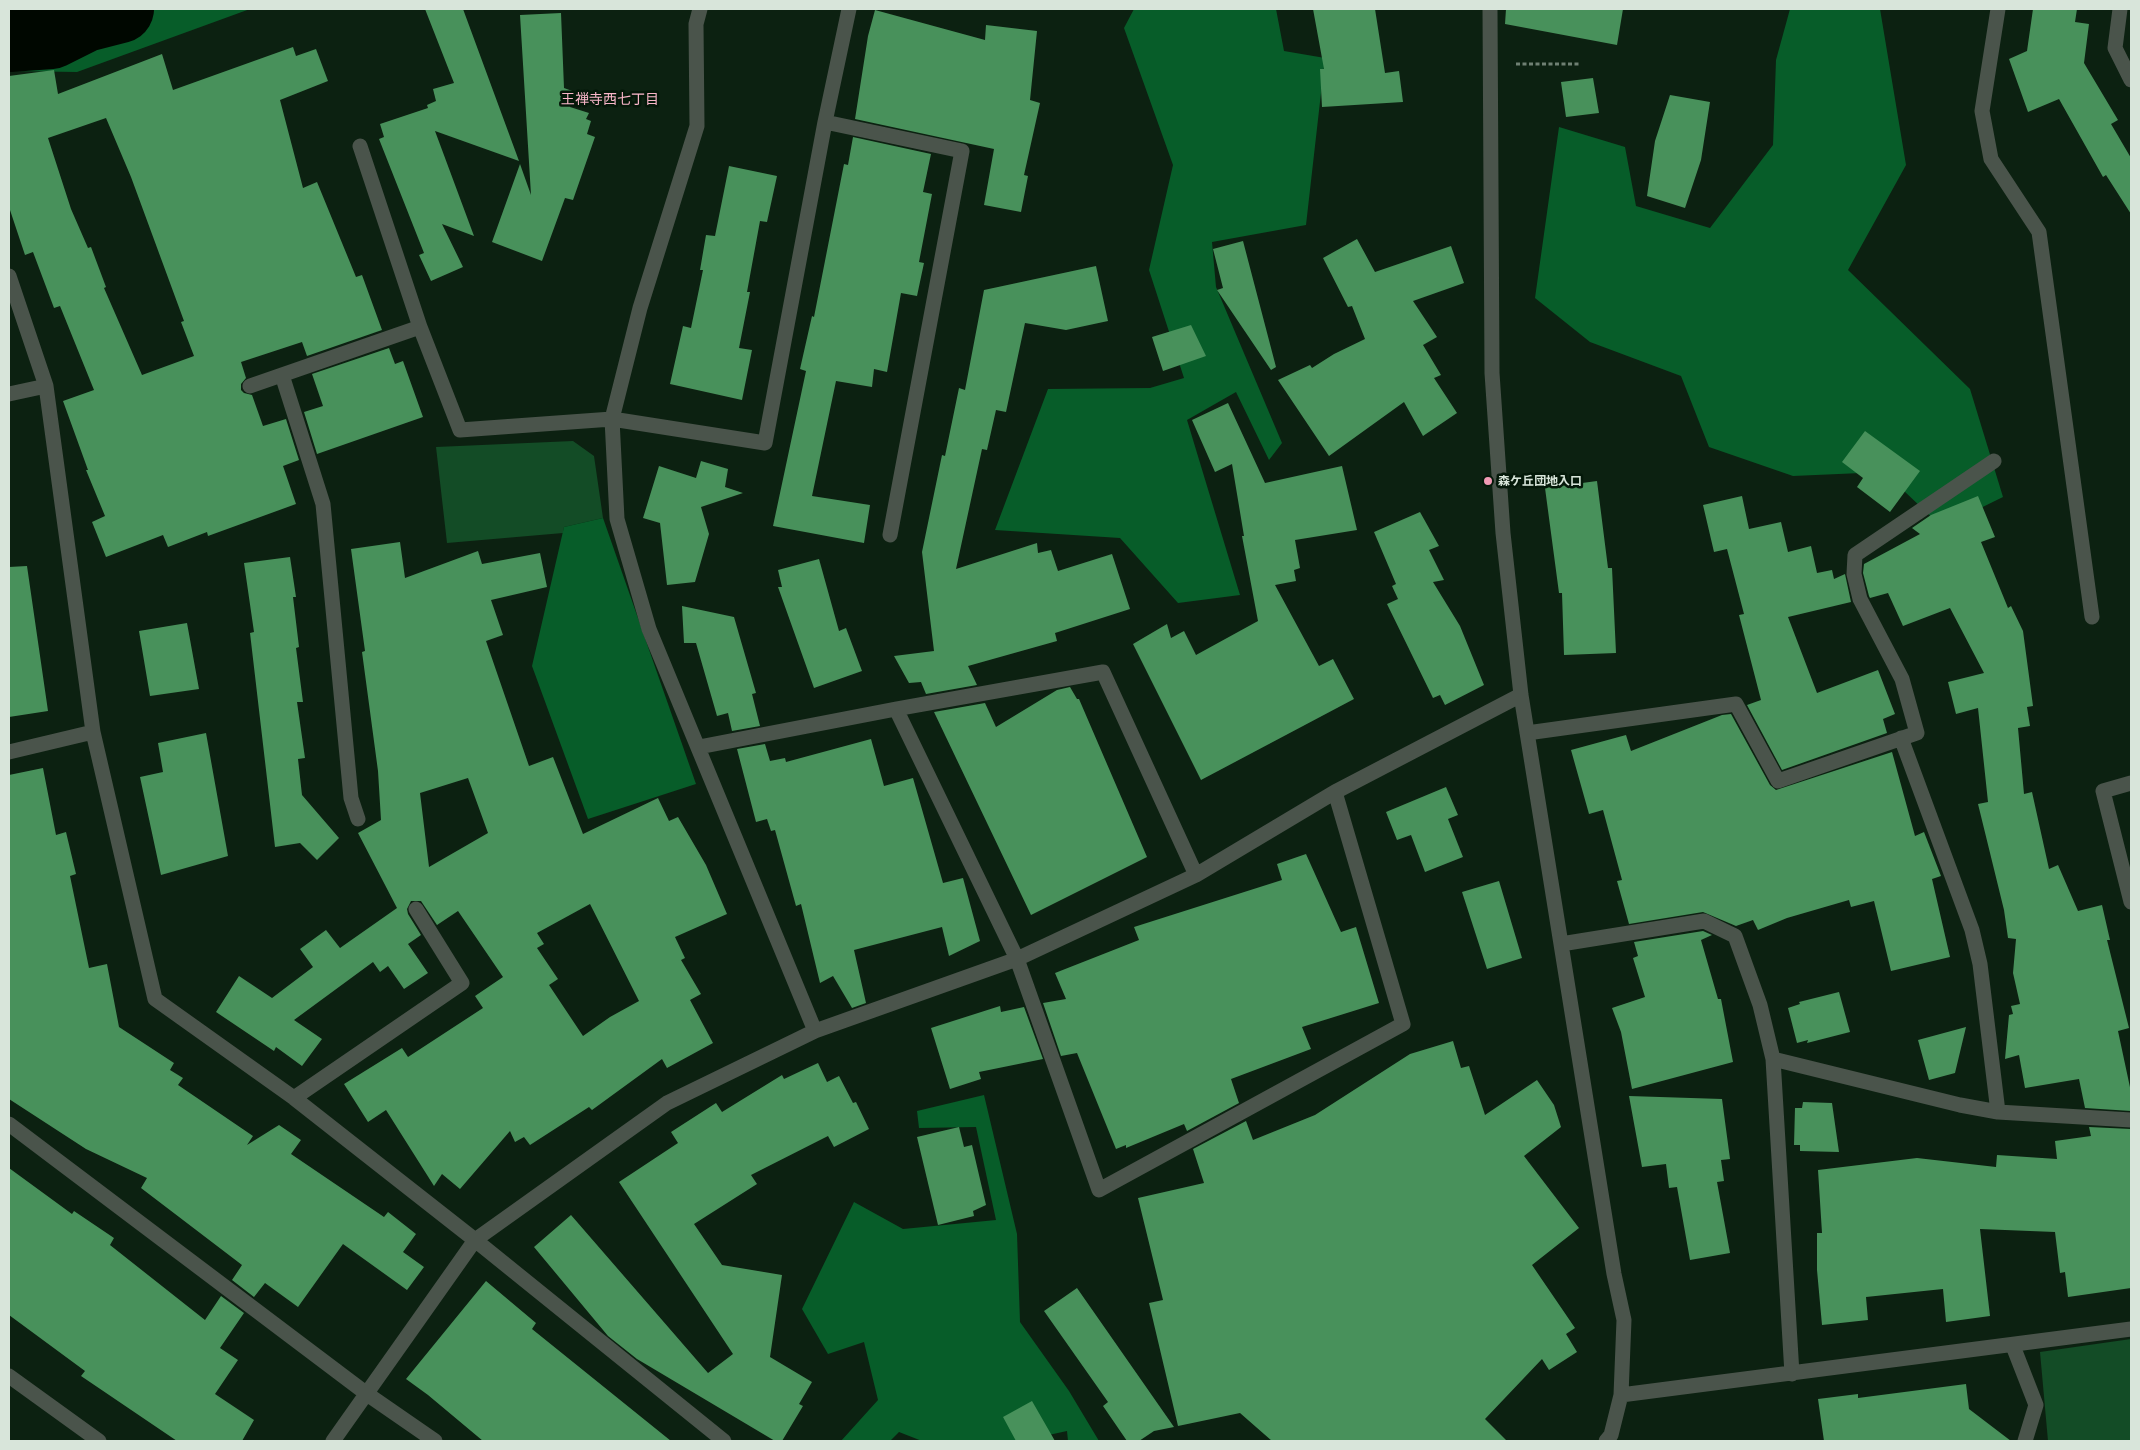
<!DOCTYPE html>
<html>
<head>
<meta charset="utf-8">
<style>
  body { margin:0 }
  #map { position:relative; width:2140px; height:1450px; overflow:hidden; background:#0c2111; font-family:Quicksand,sans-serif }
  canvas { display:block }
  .frame { position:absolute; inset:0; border:10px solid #d8e5da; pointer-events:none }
</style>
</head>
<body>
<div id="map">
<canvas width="2140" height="1450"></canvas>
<div class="frame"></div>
</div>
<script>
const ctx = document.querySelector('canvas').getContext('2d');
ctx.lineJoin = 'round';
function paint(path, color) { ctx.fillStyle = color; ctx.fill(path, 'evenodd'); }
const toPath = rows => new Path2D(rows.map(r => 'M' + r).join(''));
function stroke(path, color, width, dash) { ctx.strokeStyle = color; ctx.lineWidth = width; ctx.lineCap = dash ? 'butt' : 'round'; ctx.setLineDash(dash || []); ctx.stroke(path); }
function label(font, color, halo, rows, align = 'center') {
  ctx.font = font + ' Quicksand,"Noto Sans JP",sans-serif'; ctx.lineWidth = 5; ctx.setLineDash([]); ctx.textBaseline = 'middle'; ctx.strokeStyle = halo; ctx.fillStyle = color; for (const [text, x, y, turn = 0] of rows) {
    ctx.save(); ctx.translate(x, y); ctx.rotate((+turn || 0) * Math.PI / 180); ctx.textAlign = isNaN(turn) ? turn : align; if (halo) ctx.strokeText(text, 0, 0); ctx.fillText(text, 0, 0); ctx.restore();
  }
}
paint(toPath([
  [573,441,594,456,603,518,564,527,563,533,447,543,436,447],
  [2131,1339,2131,1441,2048,1441,2040,1352]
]), '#134c26');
paint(toPath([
  [142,9,250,9,77,72,9,71,9,45,23,47],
  [1134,9,1276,9,1284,51,1325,58,1306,225,1212,242,1216,287,1282,443,1269,460,1236,392,1187,420,1240,595,1178,603,1120,538,995,530,1048,389,1150,388,1184,378,1149,270,1173,165,1124,28],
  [1790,9,1880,9,1906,165,1848,270,1970,389,2003,497,1942,527,1884,472,1793,476,1709,447,1681,376,1590,342,1535,298,1559,127,1625,147,1636,206,1710,228,1773,145,1776,60],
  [603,518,696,784,588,819,532,666,564,527],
  [984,1095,1017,1234,1020,1322,1069,1391,1099,1441,1068,1441,1067,1431,1021,1441,922,1441,899,1432,890,1441,841,1441,878,1400,864,1342,828,1354,802,1309,854,1202,903,1229,996,1220,976,1127,919,1128,917,1111]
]), '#075d29');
stroke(toPath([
  [9,38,51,35,85,18,120,9]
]), '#000700', 68);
paint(toPath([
  [425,9,463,9,519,161,435,131,474,236,442,224,463,267,431,281,419,255,424,253,379,139,384,137,380,124,428,108,427,105,436,101,433,89,454,83],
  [1313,9,1375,9,1385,73,1399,71,1403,102,1322,107,1320,69,1324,69],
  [1506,9,1623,9,1617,45,1505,24],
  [2033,9,2077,9,2075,22,2089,24,2084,63,2118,120,2111,124,2131,158,2131,214,2106,175,2103,177,2059,99,2028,112,2009,59,2027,51],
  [875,10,985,40,986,25,1037,31,1030,100,1040,103,1024,175,1028,176,1021,212,984,205,994,149,855,119,868,36],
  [561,13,564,88,575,92,570,107,589,113,586,119,591,121,587,134,595,137,573,200,565,198,542,261,492,242,520,164,531,195,520,15],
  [293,47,296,56,316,49,328,81,280,100,303,188,317,182,356,277,362,275,382,330,307,356,302,342,241,362,246,378,241,384,241,390,244,393,252,395,263,426,286,419,299,460,283,466,296,504,208,536,207,532,168,547,163,535,106,557,92,522,105,516,86,470,88,470,63,401,94,390,60,306,54,308,33,252,25,255,9,207,9,76,54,70,58,94,162,54,173,90],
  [106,118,131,177,184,321,181,322,194,356,142,375,104,288,106,287,91,247,88,248,71,209,48,138],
  [1593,78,1599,113,1566,117,1561,82],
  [1670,95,1710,102,1701,160,1685,208,1647,196,1655,141],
  [853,137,931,154,923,192,932,194,919,262,924,263,917,296,901,293,887,372,874,369,872,387,836,381,812,496,870,505,864,543,773,526,806,371,800,369,812,316,814,317,844,164,848,165],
  [729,166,777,176,767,222,760,221,747,292,750,292,739,348,752,350,742,400,670,384,683,326,691,328,703,270,700,270,706,235,715,236],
  [1357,239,1375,272,1451,246,1464,283,1413,301,1437,337,1423,345,1441,375,1434,378,1457,413,1423,436,1404,402,1329,456,1278,380,1310,365,1312,368,1334,354,1365,339,1352,306,1348,307,1323,258],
  [1243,241,1276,367,1271,370,1217,290,1223,288,1213,249],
  [1096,266,1108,321,1066,330,1025,323,1006,412,996,410,987,450,982,449,956,569,1037,543,1038,553,1051,550,1058,571,1112,554,1130,609,1055,633,1057,641,968,666,977,685,926,694,921,682,909,683,894,656,934,651,922,552,942,455,945,456,959,388,965,390,984,290],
  [1191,325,1206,356,1163,371,1152,337],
  [389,348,395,364,403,361,423,417,317,454,304,412,323,406,312,374],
  [1228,403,1265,483,1342,466,1357,530,1295,540,1300,568,1294,570,1296,581,1275,585,1319,666,1333,659,1354,699,1201,780,1133,644,1167,624,1171,638,1184,631,1196,655,1258,621,1242,536,1244,536,1232,464,1215,472,1192,420],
  [1865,431,1920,471,1890,512,1857,487,1863,478,1842,462],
  [701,461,728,469,725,487,743,493,701,507,709,534,695,582,667,585,660,523,643,518,659,466,696,478],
  [1597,481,1608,568,1612,568,1616,653,1564,655,1562,593,1559,593,1545,488],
  [1742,496,1749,529,1781,522,1788,552,1811,546,1817,573,1832,570,1834,579,1845,574,1851,602,1788,617,1817,693,1878,670,1895,714,1883,719,1887,733,1782,770,1747,705,1761,700,1739,615,1744,614,1727,549,1714,552,1703,505],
  [1978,496,1995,537,1981,542,2008,608,2011,606,2023,631,2033,706,2027,707,2030,726,2018,728,2024,794,2032,792,2049,869,2058,865,2078,911,2102,905,2110,940,2107,940,2129,1028,2118,1031,2131,1092,2131,1111,2085,1108,2079,1079,2025,1088,2019,1055,2005,1059,2009,1015,2013,1014,2011,1006,2020,1004,2013,973,2016,939,2008,938,2004,910,1978,804,1988,802,1978,708,1956,714,1948,682,1984,673,1950,608,1903,626,1888,593,1870,598,1869,596,1863,573,1864,564,1920,534,1912,528,1931,515],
  [1420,512,1439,546,1429,550,1444,580,1433,582,1460,626,1484,685,1445,705,1440,695,1433,698,1387,604,1398,599,1392,586,1396,584,1374,532],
  [400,542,405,578,478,551,482,564,540,553,547,587,491,600,503,635,486,641,529,766,553,757,583,834,658,798,669,821,678,817,706,865,727,914,675,937,685,958,681,960,701,994,690,1000,713,1043,667,1068,662,1059,592,1110,589,1107,530,1145,524,1137,515,1142,510,1131,460,1189,442,1174,434,1186,386,1110,368,1122,344,1084,402,1048,408,1057,483,1008,475,996,503,977,458,911,437,925,421,901,411,901,407,909,408,914,421,935,408,944,428,973,404,989,388,966,380,972,373,962,294,1020,322,1039,302,1066,276,1047,274,1051,216,1012,239,976,272,998,313,967,300,949,326,930,340,948,397,908,358,833,381,820,378,771,362,652,365,651,351,549],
  [468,778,488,833,429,867,420,793],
  [590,904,639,1001,610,1017,583,1036,549,985,558,979,537,948,544,944,537,933],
  [290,557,296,597,293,597,299,647,296,648,303,702,297,702,305,758,298,759,302,795,339,838,317,860,300,843,275,847,250,633,254,632,244,563],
  [819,559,839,631,846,628,862,671,814,688,778,587,782,587,778,570],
  [27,566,48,711,9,717,9,567],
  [682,606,734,617,756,693,752,694,760,726,732,731,728,713,717,716,696,643,684,643],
  [187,623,199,689,150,696,139,631],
  [1070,687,1077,699,1079,699,1147,857,1031,915,934,712,985,703,996,727,1057,690],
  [1731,714,1770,785,1776,790,1892,752,1915,836,1924,832,1941,876,1932,879,1950,957,1891,971,1874,901,1851,907,1849,900,1787,918,1758,930,1753,920,1736,926,1703,912,1629,924,1617,881,1622,880,1603,810,1589,814,1571,750,1626,735,1631,751,1722,715],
  [206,733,228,856,161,875,140,777,163,772,158,743],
  [871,739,884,786,913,778,943,883,963,878,980,941,949,956,942,927,854,950,866,1003,852,1008,833,976,820,983,801,904,796,906,775,830,771,831,767,819,756,822,737,749,765,744,770,761,785,758,786,762],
  [43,768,56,835,66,832,76,874,70,876,89,968,107,964,119,1027,174,1063,170,1070,183,1078,178,1085,253,1136,247,1145,279,1125,301,1140,291,1154,384,1217,388,1212,416,1234,403,1252,424,1267,407,1290,343,1244,298,1307,265,1283,254,1297,232,1280,242,1265,141,1188,147,1178,86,1149,9,1099,9,775],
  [1446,787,1458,815,1448,819,1463,857,1425,872,1411,835,1397,840,1386,812],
  [1306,854,1341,932,1356,927,1379,1003,1302,1027,1311,1049,1231,1079,1239,1103,1187,1131,1184,1124,1126,1148,1126,1145,1116,1149,1077,1053,1061,1056,1043,1003,1066,999,1055,973,1139,940,1134,927,1282,880,1277,864],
  [1499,881,1522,958,1487,969,1462,892],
  [1703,931,1712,935,1701,940,1718,999,1721,999,1733,1062,1632,1089,1621,1032,1612,1008,1645,997,1633,958,1638,956,1634,942],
  [1839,992,1850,1032,1807,1043,1808,1040,1797,1043,1788,1008,1800,1004,1799,1002],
  [1000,1006,1001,1012,1024,1007,1043,1059,979,1072,981,1079,950,1089,931,1028],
  [1966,1027,1955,1073,1929,1080,1918,1040],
  [1453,1041,1461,1068,1469,1066,1485,1115,1537,1080,1554,1105,1561,1127,1524,1156,1579,1228,1532,1265,1575,1328,1566,1334,1577,1352,1549,1370,1542,1359,1485,1419,1507,1441,1272,1441,1240,1413,1178,1426,1149,1303,1163,1300,1138,1198,1204,1183,1193,1149,1246,1121,1253,1140,1315,1115,1410,1054],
  [818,1063,827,1082,839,1076,853,1103,856,1102,869,1129,834,1147,828,1136,751,1175,757,1184,694,1224,722,1265,782,1275,770,1357,812,1382,799,1404,803,1406,782,1441,775,1441,637,1359,608,1336,534,1247,571,1215,708,1373,733,1354,619,1182,678,1143,671,1132,716,1103,722,1112,782,1075,784,1079],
  [1629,1096,1722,1099,1730,1159,1721,1160,1724,1181,1717,1182,1730,1253,1690,1260,1677,1187,1669,1188,1666,1164,1642,1167],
  [1803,1102,1832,1103,1839,1152,1800,1151,1800,1145,1794,1145,1795,1108,1802,1108],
  [959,1127,964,1147,972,1145,986,1205,973,1211,974,1216,938,1225,917,1137],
  [2089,1127,2131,1129,2131,1288,2068,1297,2065,1272,2060,1273,2055,1232,1980,1229,1990,1316,1946,1322,1943,1289,1866,1297,1868,1320,1822,1325,1817,1270,1817,1233,1822,1233,1818,1170,1917,1158,1996,1167,1997,1155,2057,1159,2055,1141,2091,1136],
  [9,1168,72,1214,74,1211,114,1238,110,1245,205,1320,221,1296,244,1313,220,1348,238,1360,215,1394,254,1420,242,1441,177,1441,81,1376,85,1371,9,1315],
  [486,1281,536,1323,532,1329,671,1441,483,1441,428,1395,406,1379],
  [1077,1288,1174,1427,1154,1431,1139,1441,1127,1441,1103,1406,1108,1402,1044,1311],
  [1966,1384,1969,1409,2011,1441,1824,1441,1818,1399,1858,1394,1858,1398],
  [1032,1401,1055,1441,1016,1441,1003,1417]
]), '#48915b');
stroke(toPath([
  [1516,64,1579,64]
]), '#6f8073', 3, [4, 2.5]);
stroke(toPath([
  [700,9,696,24,697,126,640,308,612,419,617,519,649,629,815,1031],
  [1490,9,1492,373,1503,533,1521,695,1614,1274,1624,1320,1621,1395,1611,1435,1606,1441],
  [1998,9,1982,111,1991,159,2039,232,2092,617],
  [2120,9,2115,48,2131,80],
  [825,122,849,9],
  [360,146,420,327,460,430,612,419,765,443,825,122,962,151,890,535],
  [9,276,46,386,93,732,155,999,294,1098,475,1240,724,1441],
  [282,375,323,504,351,798,358,819],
  [250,386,420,327],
  [9,394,46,386],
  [896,709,1017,959,1099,1190,1403,1024,1335,792],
  [1527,733,1736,704,1778,781,1917,733,1902,679,1860,599,1854,574,1855,555,1994,461],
  [1901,738,1972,930,1980,964,1998,1112],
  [699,747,896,709,1103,672,1196,875],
  [9,752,93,732],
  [2131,783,2103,791,2131,902],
  [1561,944,1704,921,1735,936,1760,1005,1773,1059,1792,1374],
  [1773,1059,1960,1105,1998,1112,2131,1120],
  [294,1098,462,983,416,909],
  [9,1124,367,1394,435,1441],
  [2013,1346,2036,1405,2025,1441],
  [9,1376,99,1441],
  [1621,1395,2131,1329],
  [333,1441,475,1240,667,1103,815,1031,1017,959,1196,875,1335,792,1521,695]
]), '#4a544b', 15);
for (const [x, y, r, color] of [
  [1488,481,5,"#f09ab4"]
]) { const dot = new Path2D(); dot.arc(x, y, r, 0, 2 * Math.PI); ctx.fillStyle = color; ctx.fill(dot); stroke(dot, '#041809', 2); }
label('bold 12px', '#d8e5da', '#041809', [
  ["森ケ丘団地入口",1498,481]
], 'left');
label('14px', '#f9b6c9', '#041809', [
  ["王禅寺西七丁目",610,100]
]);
</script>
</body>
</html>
